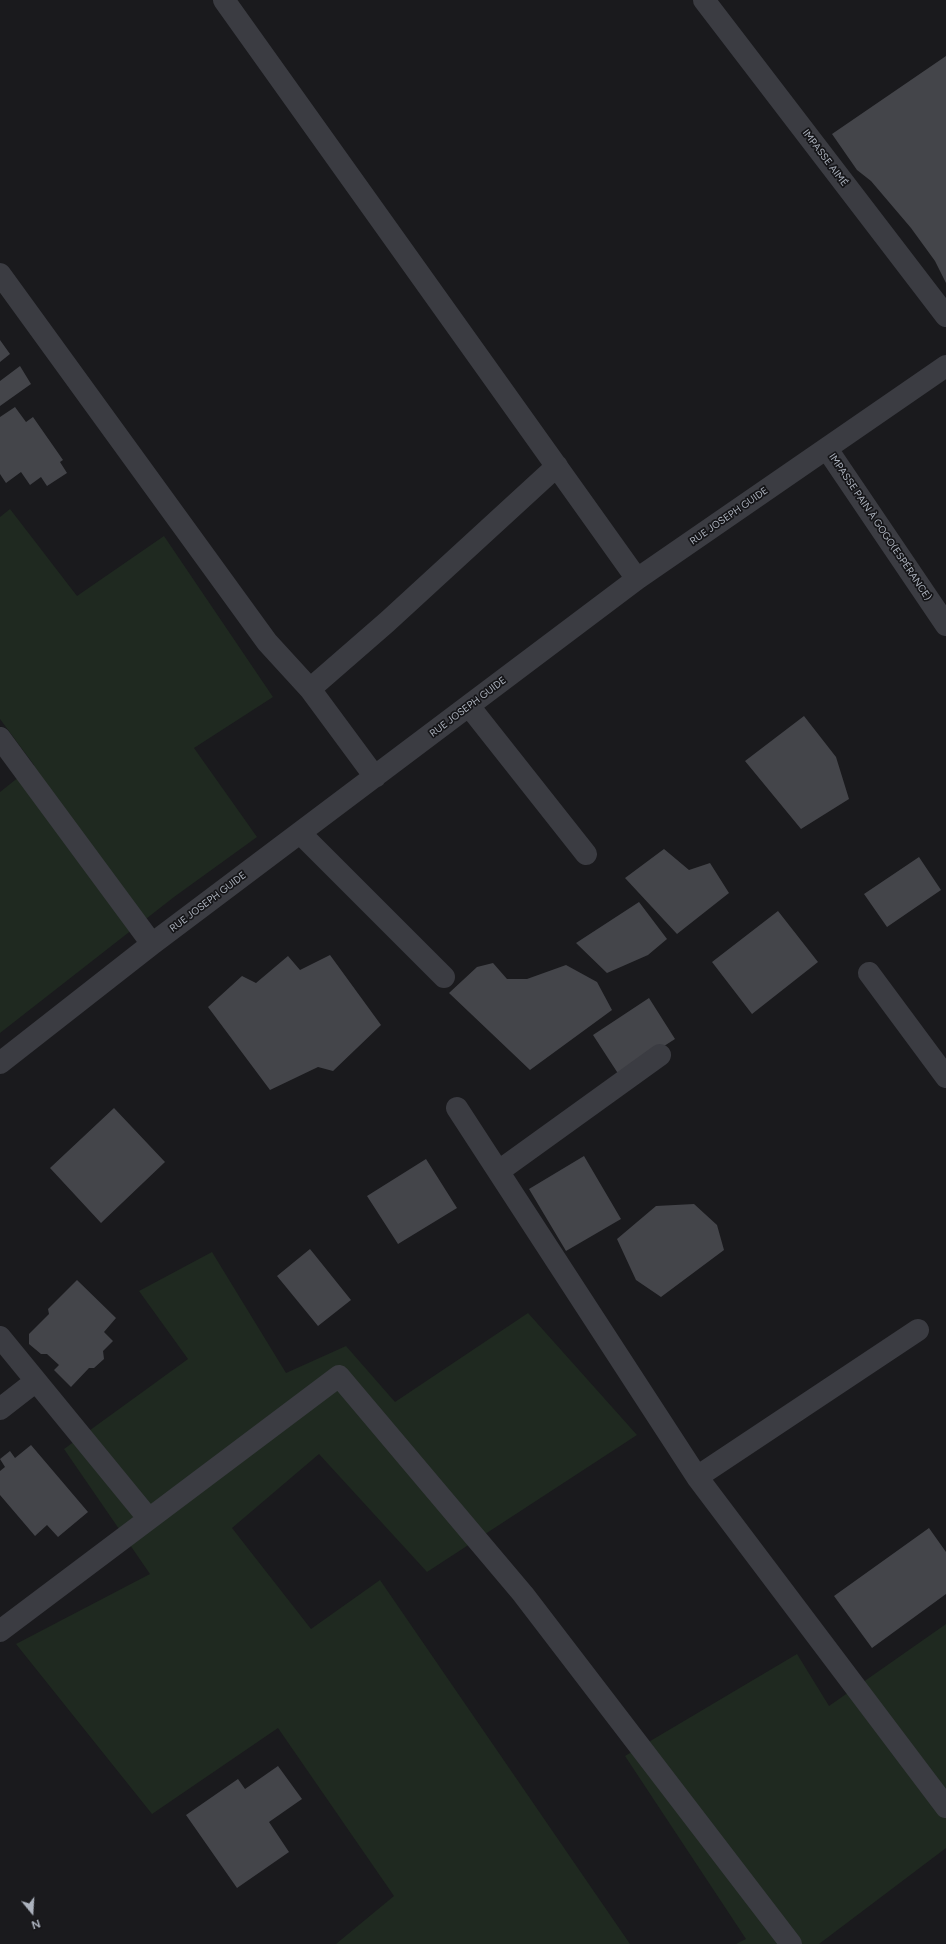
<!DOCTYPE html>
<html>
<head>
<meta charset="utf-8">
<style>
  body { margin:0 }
  #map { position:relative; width:946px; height:1944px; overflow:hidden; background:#1a1a1d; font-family:Figtree,sans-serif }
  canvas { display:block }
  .north { position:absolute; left:12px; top:1892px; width:40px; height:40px; -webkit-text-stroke:3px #151518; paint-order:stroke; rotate:162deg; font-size:11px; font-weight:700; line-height:16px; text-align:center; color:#acb2bd }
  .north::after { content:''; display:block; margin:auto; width:14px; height:18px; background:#acb2bd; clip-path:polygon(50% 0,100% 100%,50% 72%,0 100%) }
</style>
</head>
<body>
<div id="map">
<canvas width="946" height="1944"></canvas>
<div class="north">N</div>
</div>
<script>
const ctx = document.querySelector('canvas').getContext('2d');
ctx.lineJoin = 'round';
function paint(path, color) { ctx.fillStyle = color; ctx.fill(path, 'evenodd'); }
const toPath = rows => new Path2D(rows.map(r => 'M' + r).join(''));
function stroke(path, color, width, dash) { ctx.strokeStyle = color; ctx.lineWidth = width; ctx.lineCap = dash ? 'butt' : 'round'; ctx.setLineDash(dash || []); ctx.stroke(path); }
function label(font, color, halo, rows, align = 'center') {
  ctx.font = font + ' Figtree,sans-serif'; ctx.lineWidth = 3.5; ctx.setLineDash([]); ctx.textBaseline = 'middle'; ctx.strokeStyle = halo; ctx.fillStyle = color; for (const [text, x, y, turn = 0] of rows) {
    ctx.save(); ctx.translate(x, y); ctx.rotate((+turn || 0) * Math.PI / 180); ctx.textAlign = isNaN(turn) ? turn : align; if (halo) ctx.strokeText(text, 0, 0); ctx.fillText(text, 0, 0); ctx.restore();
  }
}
paint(toPath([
  [10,509,77,596,164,536,273,697,194,748,257,837,174,897,0,1033,0,792,34,765,0,719,0,517],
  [212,1252,286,1373,346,1346,395,1402,528,1313,637,1435,427,1572,319,1454,232,1528,311,1629,380,1580,630,1944,336,1944,394,1896,278,1728,152,1814,16,1644,150,1574,64,1449,188,1359,139,1291],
  [946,1624,946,1848,819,1944,736,1944,746,1939,625,1756,797,1654,829,1706]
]), '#1f2920');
paint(toPath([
  [946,56,946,283,935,261,911,228,871,181,857,170,832,134],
  [0,340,10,354,0,362],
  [20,366,31,384,0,406,0,381],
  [15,407,26,422,33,417,63,460,60,462,67,473,47,486,41,477,30,485,21,472,6,483,0,474,0,417],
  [804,716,836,757,849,799,801,829,745,761],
  [664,849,689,870,710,863,729,893,677,934,625,878],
  [919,857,941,890,887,927,864,894],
  [639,902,667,939,648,955,607,973,576,943],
  [778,911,818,962,752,1014,712,962],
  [330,955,381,1025,333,1071,318,1067,270,1090,208,1007,242,976,256,983,288,956,300,970],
  [493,963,507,979,527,979,566,965,597,982,612,1010,530,1070,449,993,477,967],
  [649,998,675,1039,619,1075,593,1035],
  [114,1108,165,1162,101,1223,50,1168],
  [584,1156,621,1219,566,1251,529,1189],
  [426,1159,457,1208,398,1244,367,1196],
  [694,1204,717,1225,724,1250,661,1297,636,1280,617,1239,656,1206],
  [310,1249,351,1300,318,1326,277,1276],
  [77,1280,116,1318,104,1332,113,1341,103,1351,104,1359,94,1368,89,1368,71,1387,54,1370,59,1365,47,1354,41,1354,29,1344,29,1334,49,1314,48,1309],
  [31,1445,88,1512,58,1537,47,1525,35,1536,0,1495,0,1471,5,1467,0,1459,10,1451,15,1458],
  [929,1528,946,1552,946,1594,872,1648,834,1596],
  [278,1766,302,1799,269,1822,289,1852,237,1888,186,1815,238,1779,245,1789]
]), '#44454a');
stroke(toPath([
  [224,0,637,579],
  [704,0,946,316],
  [0,274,267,642,310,689,387,622,557,466],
  [827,449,946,625],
  [310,689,375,777],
  [469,706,586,854],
  [0,738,152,944],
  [300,833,444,977],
  [869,973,946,1077],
  [0,1063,152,944,637,579,946,366],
  [457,1108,697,1477,946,1807],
  [499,1171,660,1055],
  [0,1337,149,1519],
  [0,1409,36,1381],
  [697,1477,918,1330],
  [0,1631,339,1376,523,1594,791,1944]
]), '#3b3c42', 22);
label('10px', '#acb2bd', '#151518', [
  ["IMPASSE AIMÉ",825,158,53],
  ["RUE JOSEPH GUIDE",729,516,-35],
  ["IMPASSE PAIN À GOGO(ESPÉRANCE)",880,527,56],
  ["RUE JOSEPH GUIDE",468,707,-37],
  ["RUE JOSEPH GUIDE",208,902,-37]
]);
</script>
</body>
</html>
